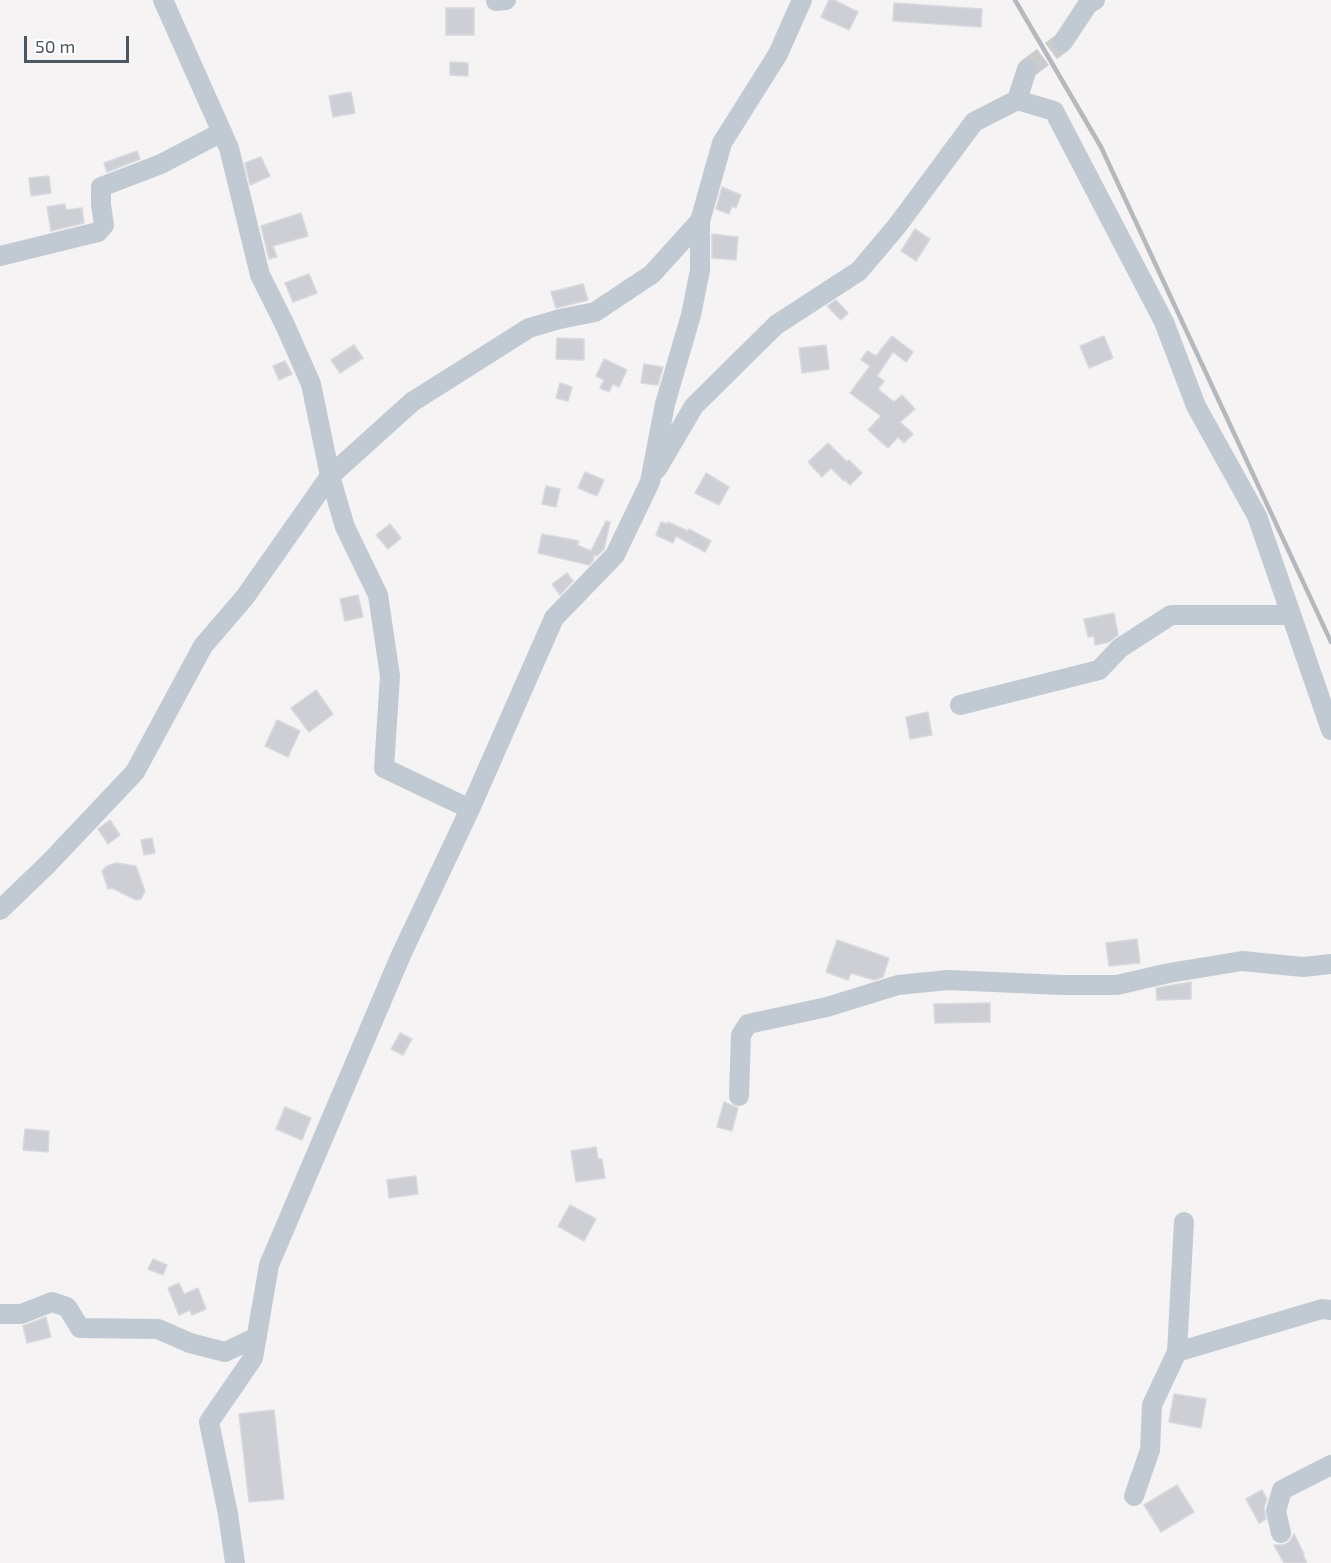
<!DOCTYPE html>
<html>
<head>
<meta charset="utf-8">
<style>
  body { margin:0 }
  #map { position:relative; width:1331px; height:1563px; overflow:hidden; background:#f5f3f3; font-family:"Exo 2",sans-serif }
  canvas { display:block }
  .scale { position:absolute; left:24px; top:36px; width:105px; height:27px; box-sizing:border-box; border:3px solid #4a5661; border-top:0; padding-left:8px; font-size:18px; line-height:21px; white-space:nowrap; color:#4a5661; -webkit-text-stroke:4px #fff; paint-order:stroke }
</style>
</head>
<body>
<div id="map">
<canvas width="1331" height="1563"></canvas>
<div class="scale">50 m</div>
</div>
<script>
const ctx = document.querySelector('canvas').getContext('2d');
ctx.lineJoin = 'round';
function paint(path, color) { ctx.fillStyle = color; ctx.fill(path, 'evenodd'); }
const toPath = rows => new Path2D(rows.map(r => 'M' + r).join(''));
function stroke(path, color, width, dash) { ctx.strokeStyle = color; ctx.lineWidth = width; ctx.lineCap = dash ? 'butt' : 'round'; ctx.setLineDash(dash || []); ctx.stroke(path); }
const building = toPath([
  [829,0,834,0,858,12,849,30,821,17,829,0],
  [894,3,982,9,981,27,893,21,894,3],
  [446,8,474,8,474,35,446,35,446,8],
  [450,62,468,63,468,76,450,75,450,62],
  [351,92,355,113,333,117,329,96,351,92],
  [137,151,140,159,107,172,104,163,137,151],
  [261,157,270,176,250,185,245,163,261,157],
  [49,176,51,193,31,196,29,178,49,176],
  [722,187,741,195,736,208,732,206,729,214,716,209,722,187],
  [65,204,66,210,82,208,84,223,51,231,47,207,65,204],
  [301,213,308,236,273,246,277,257,269,259,261,226,301,213],
  [915,229,930,239,916,261,901,251,915,229],
  [712,234,738,237,736,260,712,258,712,234],
  [309,274,317,293,293,302,285,283,309,274],
  [583,284,588,300,556,308,551,292,583,284],
  [836,300,848,313,841,320,827,306,836,300],
  [892,336,913,352,906,362,893,352,877,376,884,381,878,389,894,402,902,395,915,409,900,422,913,434,904,443,898,437,888,448,868,430,881,416,850,393,870,366,861,360,867,351,876,356,892,336],
  [1104,336,1113,358,1089,368,1080,346,1104,336],
  [557,338,584,339,584,360,556,359,557,338],
  [354,345,363,358,340,373,331,360,354,345],
  [826,345,829,369,802,373,799,348,826,345],
  [604,359,627,370,619,387,613,384,609,392,600,388,604,380,596,376,604,359],
  [285,361,292,374,279,380,273,366,285,361],
  [644,364,663,367,658,385,641,383,644,364],
  [560,383,572,387,568,401,556,398,560,383],
  [828,443,847,462,849,460,862,473,850,485,845,480,844,481,831,468,822,477,808,462,828,443],
  [585,472,604,480,597,496,578,488,585,472],
  [706,473,729,487,719,505,695,493,706,473],
  [546,486,560,489,556,507,542,504,546,486],
  [606,521,610,522,604,549,597,556,594,555,593,561,589,565,538,553,542,534,579,541,577,545,591,551,606,521],
  [661,522,667,524,668,522,688,531,689,529,711,541,705,552,676,536,673,543,656,535,661,522],
  [390,524,401,538,388,549,376,535,390,524],
  [567,573,573,581,560,595,552,584,567,573],
  [358,595,363,617,345,621,340,599,358,595],
  [1114,613,1118,635,1109,642,1095,645,1094,636,1088,637,1084,619,1114,613],
  [316,690,333,714,309,732,291,708,316,690],
  [928,712,932,735,910,739,906,717,928,712],
  [277,720,300,731,288,757,265,746,277,720],
  [110,820,120,835,108,844,98,829,110,820],
  [152,838,155,853,144,855,141,840,152,838],
  [116,863,136,866,145,891,141,899,136,900,112,888,108,889,102,871,107,866,116,863],
  [1137,939,1140,963,1109,966,1106,943,1137,939],
  [837,940,889,958,883,977,874,980,851,973,848,980,826,972,837,940],
  [1191,982,1191,999,1157,1000,1156,988,1191,982],
  [990,1003,990,1022,935,1023,934,1004,990,1003],
  [400,1033,412,1039,403,1055,391,1049,400,1033],
  [724,1102,738,1108,732,1131,717,1127,724,1102],
  [285,1107,311,1118,302,1140,276,1129,285,1107],
  [25,1129,49,1131,48,1152,23,1150,25,1129],
  [596,1147,598,1159,602,1159,605,1178,576,1182,571,1151,596,1147],
  [416,1176,418,1194,389,1198,387,1180,416,1176],
  [570,1205,596,1219,584,1241,558,1226,570,1205],
  [153,1259,167,1265,163,1275,148,1269,153,1259],
  [179,1283,184,1294,198,1288,206,1309,192,1315,190,1310,179,1315,168,1288,179,1283],
  [46,1317,51,1337,27,1343,23,1326,46,1317],
  [1174,1394,1206,1399,1201,1428,1169,1422,1174,1394],
  [274,1410,284,1499,249,1502,239,1414,274,1410],
  [1177,1485,1194,1512,1161,1532,1144,1505,1177,1485],
  [1262,1490,1267,1499,1264,1508,1266,1519,1259,1523,1246,1499,1262,1490],
  [1294,1534,1304,1554,1303,1555,1307,1563,1284,1563,1274,1545,1284,1545,1290,1541,1294,1534]
]);
paint(building, '#cdcfd5');
stroke(building, '#d7d9de', 1.5);
stroke(toPath([
  [1027,69,1063,42]
]), '#caccce', 20, [20, 10]);
stroke(toPath([
  [163,0,229,148,260,275,285,325,311,384,330,476,345,527,378,595,390,676,384,768,470,809],
  [496,1,506,0],
  [1063,42,1088,4,1095,0],
  [1017,100,1027,69],
  [0,256,98,232,104,225,101,205,101,187,161,164,222,132],
  [657,469,694,406,776,325,859,271,897,226,974,122,1017,100,1054,111,1164,322,1196,406,1257,516,1331,730],
  [960,705,1099,670,1120,648,1171,615,1291,615],
  [0,910,48,864,135,772,203,646,245,597,330,476,412,402,529,328,560,319,595,312,652,274,700,221],
  [739,1096,741,1035,748,1024,827,1007,898,985,948,980,1062,985,1117,985,1169,973,1242,961,1303,967,1331,964],
  [1184,1222,1177,1352,1322,1309,1331,1310],
  [0,1314,21,1314,52,1302,67,1307,80,1328,158,1329,190,1343,225,1352,257,1337],
  [1134,1496,1150,1450,1152,1405,1177,1352],
  [1281,1533,1276,1511,1282,1490,1331,1465],
  [235,1563,228,1514,209,1422,253,1358,269,1265,401,955,470,809,554,618,615,555,650,482,665,404,691,315,700,270,700,221,722,143,778,54,802,0]
]), '#c1cad2', 20);
stroke(toPath([
  [1015,0,1101,147,1331,642]
]), '#b5b8bd', 4.5);
</script>
</body>
</html>
